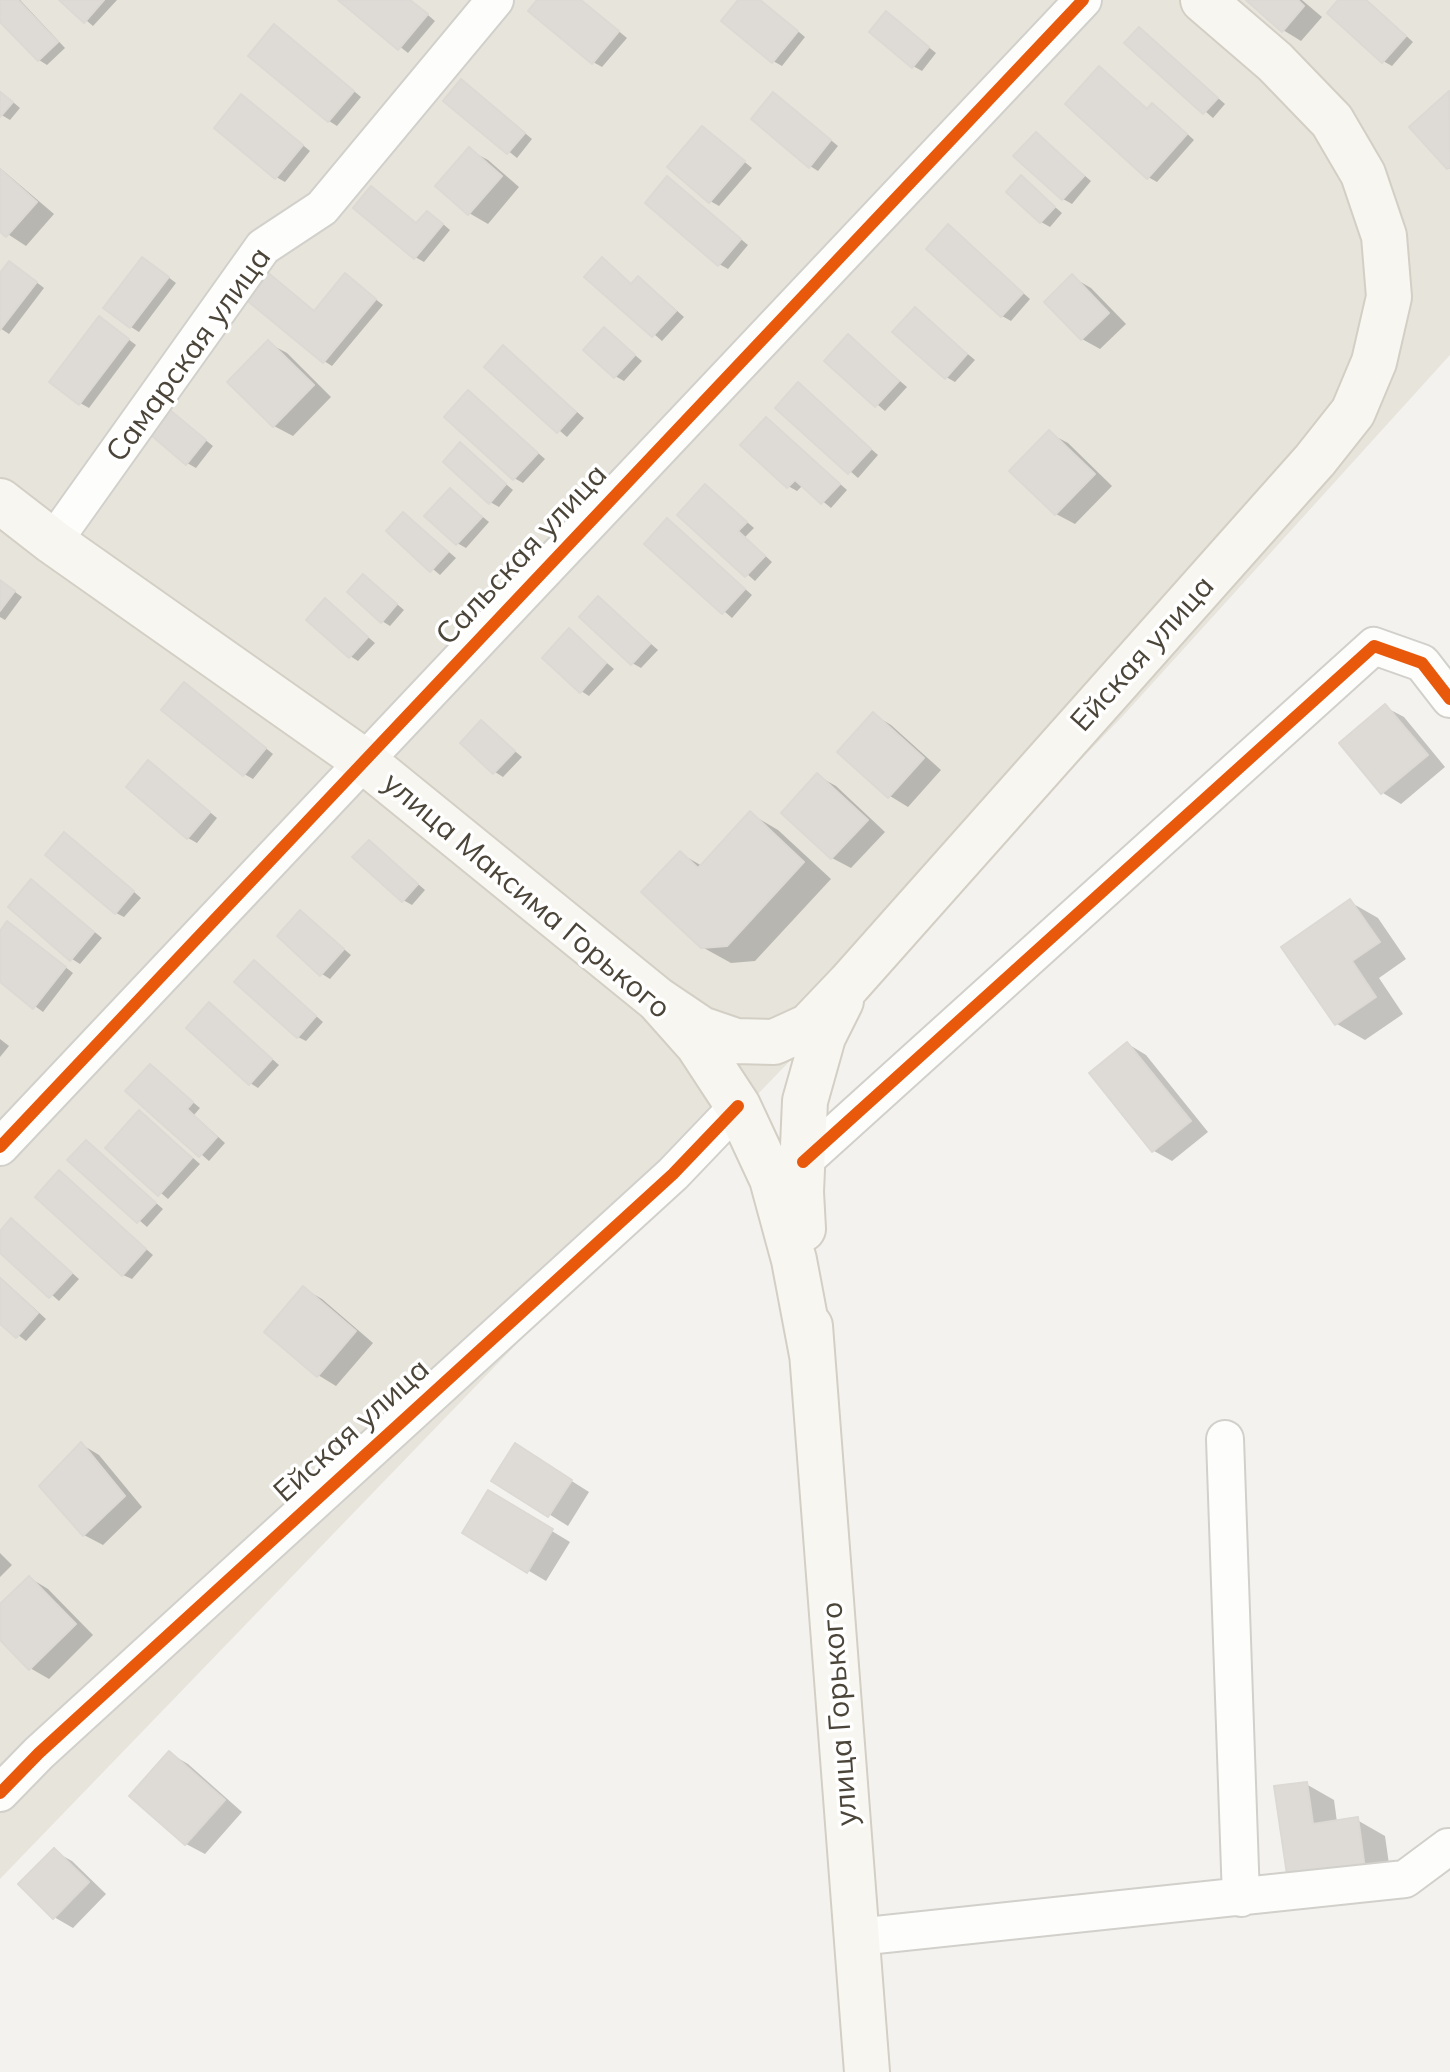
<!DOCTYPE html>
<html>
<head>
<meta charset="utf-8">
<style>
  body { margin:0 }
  canvas { display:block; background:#f4f2ee }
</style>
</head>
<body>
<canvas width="1450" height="2072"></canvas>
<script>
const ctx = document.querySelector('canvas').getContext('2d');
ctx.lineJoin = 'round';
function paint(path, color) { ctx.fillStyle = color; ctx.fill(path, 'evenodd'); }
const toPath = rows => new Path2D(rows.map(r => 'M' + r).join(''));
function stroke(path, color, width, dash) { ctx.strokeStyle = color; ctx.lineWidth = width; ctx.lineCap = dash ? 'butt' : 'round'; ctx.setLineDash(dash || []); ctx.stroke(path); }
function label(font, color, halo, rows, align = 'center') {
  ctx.font = font + ' Mulish,sans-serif'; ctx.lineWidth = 7; ctx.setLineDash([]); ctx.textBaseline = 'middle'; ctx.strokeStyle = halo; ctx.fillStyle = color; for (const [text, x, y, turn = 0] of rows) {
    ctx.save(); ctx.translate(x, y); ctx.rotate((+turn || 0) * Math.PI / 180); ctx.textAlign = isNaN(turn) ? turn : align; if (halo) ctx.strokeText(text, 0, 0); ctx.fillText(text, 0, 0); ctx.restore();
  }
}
paint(toPath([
  [0,0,1450,0,1450,355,1121,718,0,1879]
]), '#e7e4dc');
paint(toPath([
  [0,0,20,0,65,48,47,65,39,60,0,19],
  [62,0,117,0,93,26],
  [341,0,410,0,435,21,408,53],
  [540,0,581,0,627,38,602,67,593,62],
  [741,0,760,0,805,37,782,66,773,61],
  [1249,0,1302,0,1322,17,1301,41,1283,30],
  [1341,0,1367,0,1413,42,1392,66,1383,61],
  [887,14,936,53,922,71,913,66],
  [1139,29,1225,104,1213,118,1127,43],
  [283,32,361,97,337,126,329,121],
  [1100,68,1149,110,1153,105,1161,110,1194,140,1157,182,1148,177],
  [470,87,532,139,517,158,446,101],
  [0,91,20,108,10,120,0,114],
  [1450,94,1450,169,1412,127],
  [782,100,838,146,818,171,810,166],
  [250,102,310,151,285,182,276,177],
  [703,128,752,168,719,206,710,201],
  [1036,134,1091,181,1072,204,1063,199],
  [469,150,488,160,519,187,488,224,469,213],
  [0,168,54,214,26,246,0,229],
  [1021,178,1062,213,1050,227,1041,222],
  [668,179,748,245,728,269,719,264],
  [371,188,418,225,436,218,450,230,424,262,415,257],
  [948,227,1030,299,1011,321,1002,316],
  [602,260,633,285,638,279,647,284,684,317,662,341,587,276],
  [151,264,176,283,139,332,131,327],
  [18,268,44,288,9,334,0,328,0,276],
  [267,274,316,312,346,276,383,305,332,366,324,361],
  [1072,277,1091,288,1126,324,1100,349,1082,339],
  [915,310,975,360,955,382,946,377],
  [108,324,136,345,89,408,80,403],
  [604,329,642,361,624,381,615,376],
  [848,337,907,387,885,411,827,361],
  [268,343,287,353,331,397,293,436,274,426],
  [503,348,584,418,567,437,486,367],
  [798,385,878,455,858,478,778,408],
  [469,393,545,459,523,483,514,478],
  [166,409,213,446,196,468,187,463],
  [766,419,847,490,831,508,803,485,797,491,788,486],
  [1049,433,1068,443,1112,486,1075,524,1056,514,1012,471],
  [460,445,513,490,499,507,490,502],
  [706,487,754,528,745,537,772,562,755,581,680,515],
  [450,490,489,522,466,548,457,543],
  [404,514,456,558,440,575,388,531],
  [668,521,752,595,732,618,647,544],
  [364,576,404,610,390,626,382,621],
  [0,581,22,597,5,620,0,617],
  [598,598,658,650,641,668,632,663],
  [326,601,375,643,358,661,350,656],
  [569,631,614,669,589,696,581,691],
  [193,689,273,754,253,779,244,774],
  [1385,707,1404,717,1445,767,1401,804,1383,793,1341,743],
  [873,714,891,725,941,770,908,807,890,796,840,751],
  [481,723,522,757,503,777,495,772],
  [149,762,217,818,197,843,188,838],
  [818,776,836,786,885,832,851,868,832,858,784,812],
  [751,814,778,830,831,879,755,961,731,963,702,947,680,853,702,866],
  [73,839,141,898,124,917,116,913],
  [369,842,425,890,412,905,403,900],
  [40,887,102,938,80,964,72,959],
  [1350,902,1378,918,1406,959,1379,978,1403,1014,1365,1040,1337,1024,1284,948],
  [301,913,351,955,330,979,322,974],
  [16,929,73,973,43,1012,0,980,0,934],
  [254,962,323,1022,306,1041,298,1037],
  [210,1004,279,1065,258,1088,250,1083],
  [0,1039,9,1046,0,1057],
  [1128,1044,1146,1055,1208,1132,1172,1161,1154,1151,1091,1073],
  [150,1067,200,1108,194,1115,225,1143,209,1161,128,1091],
  [140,1112,200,1164,168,1199,108,1148],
  [86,1142,163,1209,147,1227,70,1160],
  [59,1173,153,1255,132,1279,123,1275],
  [12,1220,79,1279,59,1301,0,1250,0,1234],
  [0,1277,46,1319,26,1341,0,1321],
  [303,1288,322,1299,373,1343,336,1386,318,1375],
  [81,1444,99,1455,142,1507,103,1545,84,1535],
  [534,1457,589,1492,568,1526,494,1480],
  [489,1493,570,1542,546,1581,465,1533],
  [0,1553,12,1565,0,1577],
  [30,1578,48,1589,93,1635,49,1679,30,1668,0,1637,0,1607],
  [169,1753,188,1764,242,1812,205,1854,186,1844,132,1796],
  [1306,1784,1334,1800,1337,1822,1357,1820,1385,1836,1393,1892,1318,1903],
  [54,1851,72,1861,106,1894,73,1928,54,1917]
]), '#0003');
const building = toPath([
  [0,0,18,0,58,42,38,61,0,22,0,0],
  [59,0,104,0,84,23,59,0],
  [338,0,410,0,428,14,398,50,338,0],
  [537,0,581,0,619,31,592,64,528,11,537,0],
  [738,0,760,0,798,31,772,63,721,21,738,0],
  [1246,0,1298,0,1304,6,1282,32,1246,0],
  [1338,0,1366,0,1406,36,1382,63,1327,13,1338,0],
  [886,11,929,47,912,68,869,32,886,11],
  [274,24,354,91,328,122,248,56,274,24],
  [1139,27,1218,98,1203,114,1124,43,1139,27],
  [1099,66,1147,109,1152,103,1187,134,1147,179,1065,104,1099,66],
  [461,79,525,133,507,154,443,101,461,79],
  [1449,91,1450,167,1447,169,1409,127,1449,91],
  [0,92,13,102,0,117,0,92],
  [773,92,831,140,809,168,751,119,773,92],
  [241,94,303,145,275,179,214,128,241,94],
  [702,126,745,161,709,203,667,167,702,126],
  [1036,132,1084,176,1062,200,1013,156,1036,132],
  [469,147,502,176,468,215,435,186,469,147],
  [0,169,37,202,6,237,0,232,0,169],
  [1021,175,1055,207,1040,223,1006,192,1021,175],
  [667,176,741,239,718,266,645,203,667,176],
  [371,186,416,223,427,211,443,224,414,259,353,208,371,186],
  [948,224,1023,293,1001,317,926,249,948,224],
  [142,257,169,277,130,328,103,308,142,257],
  [602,257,631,284,638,276,676,311,652,337,584,277,602,257],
  [9,261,37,282,0,330,0,273,9,261],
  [266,271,314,311,345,273,376,299,323,363,244,298,266,271],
  [1072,274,1109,313,1081,340,1044,302,1072,274],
  [915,307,967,354,945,379,892,332,915,307],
  [99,316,129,339,79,405,49,382,99,316],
  [604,327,635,355,614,378,583,350,604,327],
  [848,334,899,381,875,407,824,361,848,334],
  [268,340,314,385,273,427,227,382,268,340],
  [503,345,576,412,557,433,484,367,503,345],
  [798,382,871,449,848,474,775,408,798,382],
  [468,390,538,453,513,480,444,417,468,390],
  [165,406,206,440,186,465,145,430,165,406],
  [766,417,840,484,821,504,795,480,787,488,740,445,766,417],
  [1049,430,1095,474,1055,515,1009,471,1049,430],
  [460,442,506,484,489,504,443,462,460,442],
  [705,484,747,522,738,531,765,556,745,577,677,515,705,484],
  [450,488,482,517,456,545,424,516,450,488],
  [403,512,448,552,430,572,386,531,403,512],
  [667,518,745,589,722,614,644,544,667,518],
  [363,574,397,604,381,623,347,592,363,574],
  [0,580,15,591,0,611,0,580],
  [598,596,650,644,631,665,579,617,598,596],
  [325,598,368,637,349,658,306,620,325,598],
  [569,628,606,663,580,693,542,658,569,628],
  [184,682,266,748,243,776,161,710,184,682],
  [1385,704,1428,755,1381,794,1339,743,1385,704],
  [873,712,924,758,888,798,837,752,873,712],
  [481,720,515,751,493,774,460,743,481,720],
  [148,760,210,812,187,839,126,787,148,760],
  [817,773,868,820,831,859,781,813,817,773],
  [750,811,804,862,727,946,701,948,641,892,680,851,698,868,750,811],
  [64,832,134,891,115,914,45,855,64,832],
  [369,840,418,884,402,902,352,857,369,840],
  [31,879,94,932,70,961,8,907,31,879],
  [1350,899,1380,942,1352,961,1376,997,1335,1025,1281,947,1350,899],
  [300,910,344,949,320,976,277,936,300,910],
  [7,921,66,967,33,1009,0,982,0,931,7,921],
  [254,960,316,1016,297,1038,234,982,254,960],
  [209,1002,272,1059,249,1085,186,1028,209,1002],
  [1127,1042,1191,1121,1152,1152,1089,1073,1127,1042],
  [150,1064,193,1102,187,1109,217,1137,199,1157,125,1091,150,1064],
  [139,1110,192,1158,158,1196,105,1148,139,1110],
  [86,1140,156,1203,137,1223,67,1160,86,1140],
  [59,1170,146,1249,122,1276,35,1197,59,1170],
  [11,1218,72,1273,49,1298,0,1253,0,1231,11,1218],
  [0,1278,38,1313,16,1338,0,1324,0,1278],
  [303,1286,356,1331,317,1377,264,1332,303,1286],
  [81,1442,125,1496,83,1536,39,1486,81,1442],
  [515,1443,572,1480,548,1517,491,1481,515,1443],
  [488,1490,553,1529,527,1573,462,1533,488,1490],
  [29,1576,76,1624,29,1670,0,1640,0,1604,29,1576],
  [169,1751,225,1800,185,1845,129,1796,169,1751],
  [1307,1782,1313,1824,1358,1817,1366,1877,1289,1888,1274,1786,1307,1782],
  [54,1848,89,1882,53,1919,18,1884,54,1848]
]);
paint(building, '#dedbd6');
stroke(building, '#dcd9d4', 2);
const street = toPath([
  [53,542,263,247,322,208,495,0],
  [0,1147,1083,0],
  [803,1162,1374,646,1422,663,1450,699],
  [1225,1439,1241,1898],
  [0,1793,39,1753,673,1174,738,1106],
  [857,1937,1405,1879,1448,1847]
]);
const secondary = toPath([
  [0,501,53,542,364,761,658,1000,698,1045,738,1106,772,1179,794,1260,812,1355],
  [658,1000,701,1029,736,1041,774,1042,809,1026,849,984,1315,460,1353,412,1374,362,1389,297,1384,236,1363,174,1332,121,1275,62,1203,0],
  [803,1229,801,1192,805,1101,823,1037,841,1001],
  [810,1326,867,2072]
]);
stroke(street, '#d2d0cb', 40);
stroke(secondary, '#d3cfc5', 48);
stroke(street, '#fdfdfc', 36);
stroke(secondary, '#f7f6f1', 44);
stroke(toPath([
  [0,1147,1083,0],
  [803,1162,1374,646,1422,663,1450,699],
  [0,1793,39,1753,673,1174,738,1106]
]), '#e8590c', 12);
label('30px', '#4b4439', '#fff', [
  ["Самарская улица",189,355,-54],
  ["Сальская улица",522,555,-47],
  ["Ейская улица",1143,654,-48],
  ["улица Максима Горького",526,896,40],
  ["Ейская улица",352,1431,-42],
  ["улица Горького",840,1714,-94]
]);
</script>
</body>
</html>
